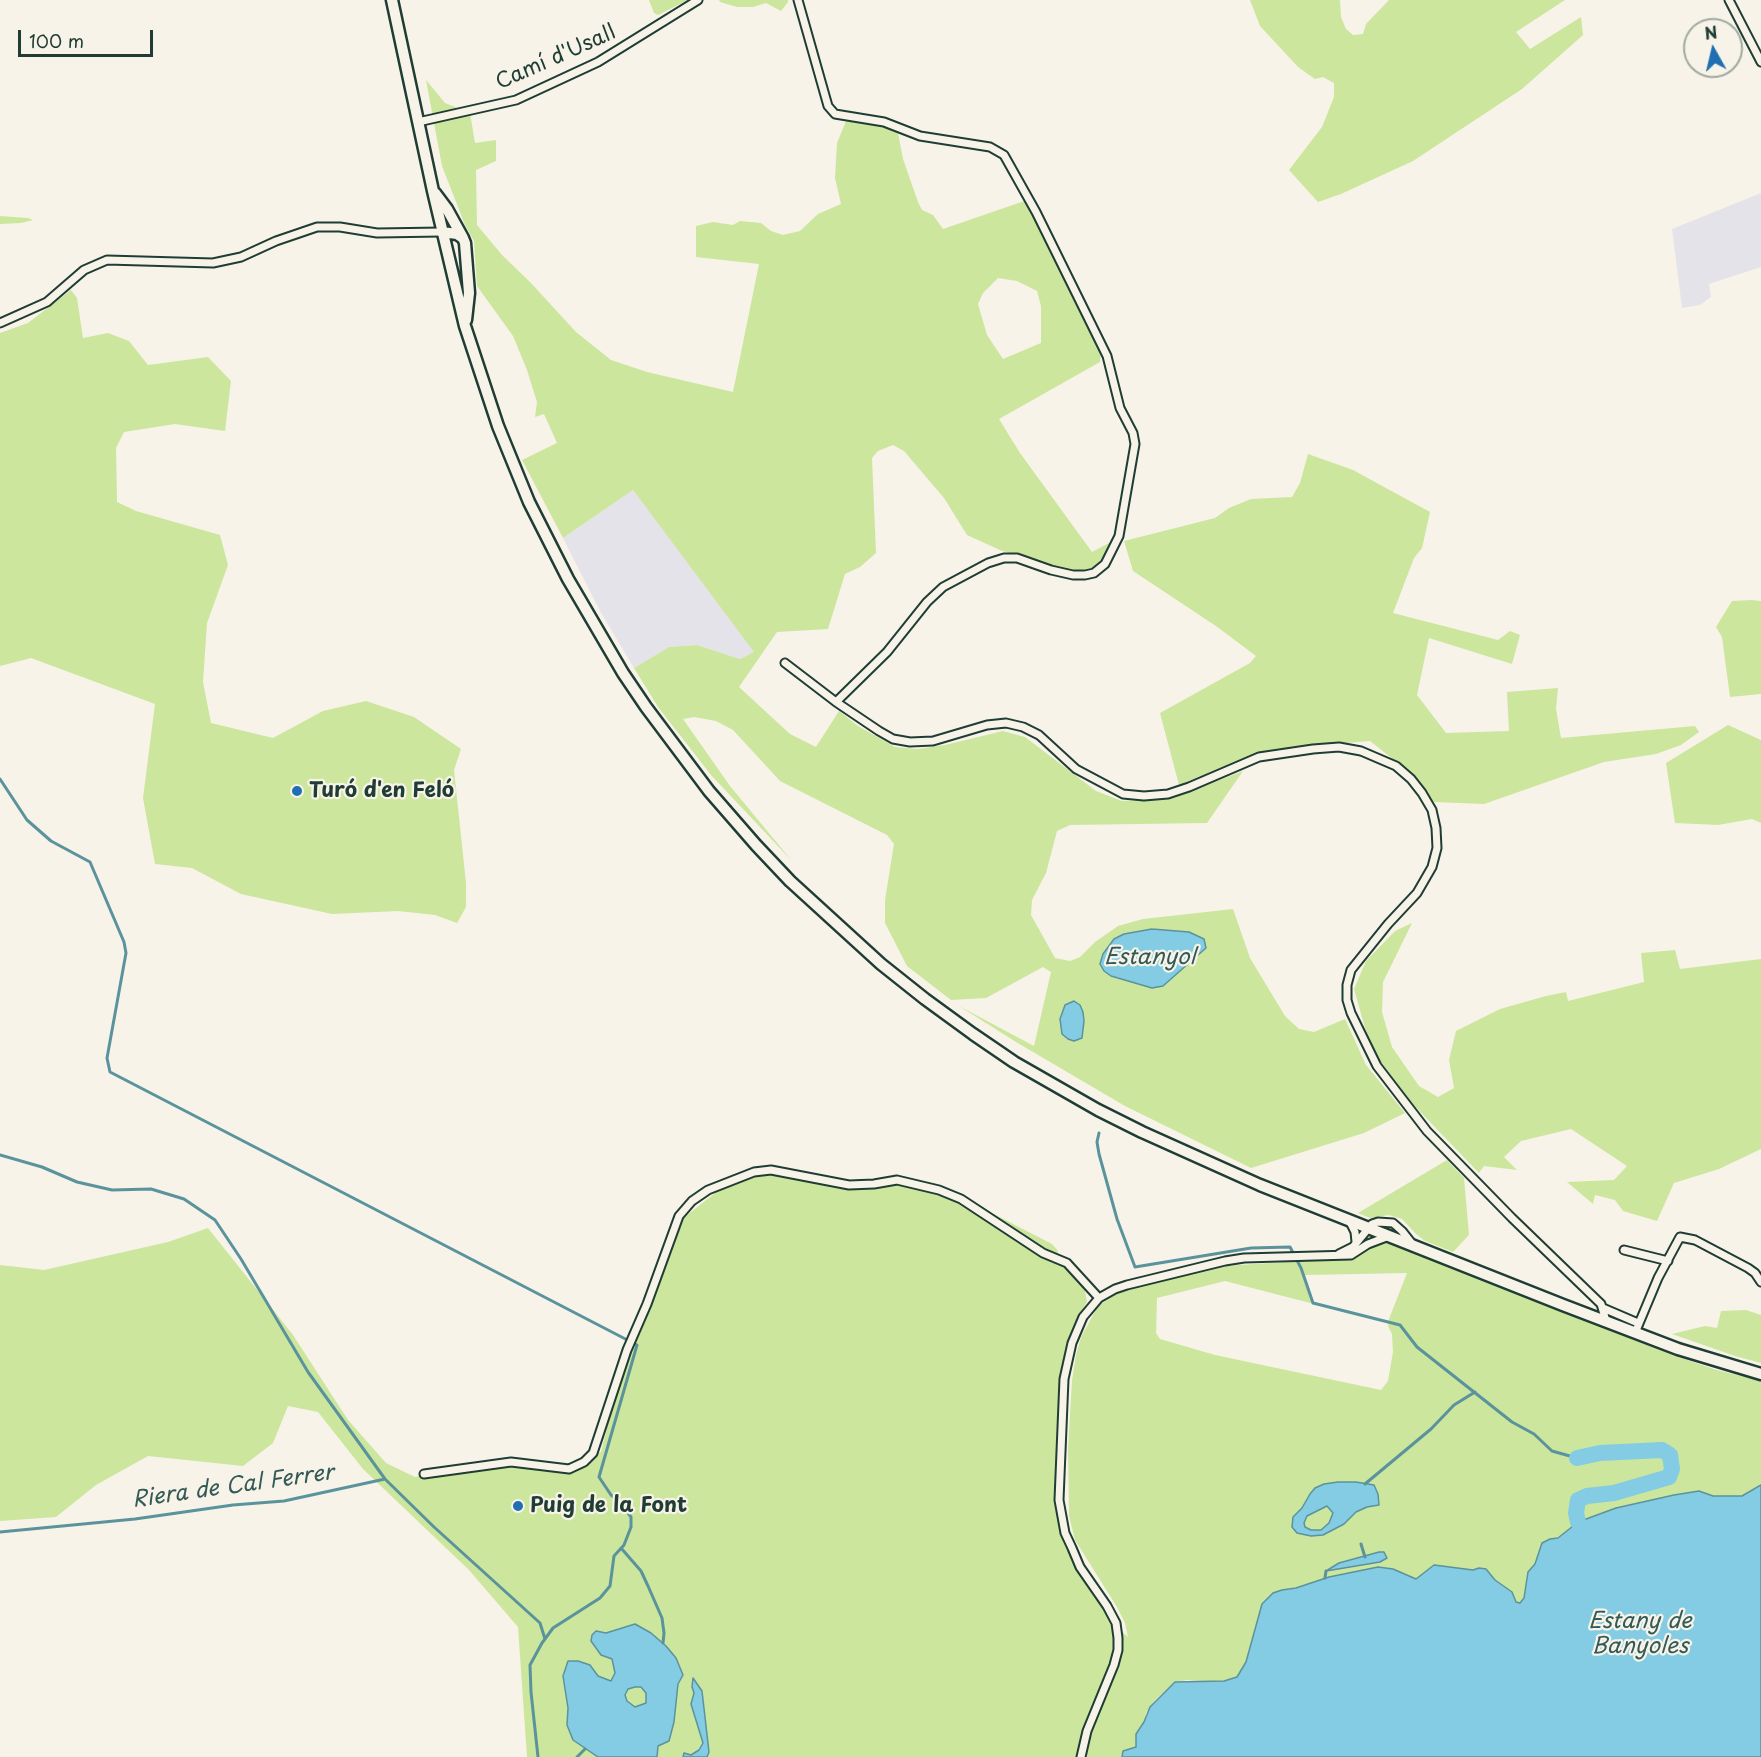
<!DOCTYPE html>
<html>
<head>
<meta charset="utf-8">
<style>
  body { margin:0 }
  #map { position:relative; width:1761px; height:1757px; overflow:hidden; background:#f7f3e8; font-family:"Playpen Sans",sans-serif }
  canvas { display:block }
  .north { position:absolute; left:1683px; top:18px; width:60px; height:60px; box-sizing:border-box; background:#f7f3e8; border:2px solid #a1aaa0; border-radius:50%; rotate:352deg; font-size:16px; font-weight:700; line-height:24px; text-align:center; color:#1f3d34 }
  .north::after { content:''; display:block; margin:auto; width:21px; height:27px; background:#1f6fb2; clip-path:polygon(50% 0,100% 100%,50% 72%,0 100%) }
  .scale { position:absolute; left:18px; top:30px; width:135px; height:27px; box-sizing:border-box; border:3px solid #1f3d34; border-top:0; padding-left:8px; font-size:18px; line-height:21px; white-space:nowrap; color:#1f3d34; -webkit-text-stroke:4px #f7f3e8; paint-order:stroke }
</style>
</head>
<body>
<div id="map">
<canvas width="1761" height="1757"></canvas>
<div class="north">N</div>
<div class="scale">100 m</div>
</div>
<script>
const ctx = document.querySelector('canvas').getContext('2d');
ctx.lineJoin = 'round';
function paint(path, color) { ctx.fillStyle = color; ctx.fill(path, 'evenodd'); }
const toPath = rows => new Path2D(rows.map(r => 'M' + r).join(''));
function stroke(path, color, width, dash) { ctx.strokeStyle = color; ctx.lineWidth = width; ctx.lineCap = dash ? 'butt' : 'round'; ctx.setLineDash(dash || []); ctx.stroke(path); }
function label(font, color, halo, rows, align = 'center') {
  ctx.font = font + ' "Playpen Sans",sans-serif'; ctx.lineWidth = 4.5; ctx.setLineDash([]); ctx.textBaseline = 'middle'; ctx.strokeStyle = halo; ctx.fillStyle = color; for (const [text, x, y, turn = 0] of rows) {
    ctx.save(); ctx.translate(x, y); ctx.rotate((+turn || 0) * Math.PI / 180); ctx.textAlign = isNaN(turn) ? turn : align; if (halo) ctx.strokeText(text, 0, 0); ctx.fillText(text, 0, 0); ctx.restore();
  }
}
paint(toPath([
  [1761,193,1761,267,1709,284,1711,297,1700,305,1682,308,1672,229],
  [633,490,755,652,740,659,697,645,669,647,634,668,600,611,563,538]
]), '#e5e3ea');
paint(toPath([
  [649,0,688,0,658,15,654,13],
  [719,0,788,0,788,2,781,11,766,3,753,7,737,7,720,2],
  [1250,0,1340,0,1341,17,1346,29,1353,35,1363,34,1366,24,1389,0,1565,0,1516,32,1530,49,1581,17,1583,35,1522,89,1413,161,1341,194,1318,202,1289,170,1322,127,1334,97,1334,83,1323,77,1315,79,1298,67,1260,26],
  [426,80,445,103,470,113,475,143,496,140,496,161,476,170,477,225,502,255,531,283,576,332,611,360,647,372,733,392,759,264,696,257,696,226,713,222,733,225,740,221,761,223,771,231,783,235,800,231,818,214,841,204,835,178,837,143,846,121,883,127,898,133,903,159,918,202,922,210,933,215,943,229,1033,198,1102,344,1100,362,999,419,1020,453,1092,552,1111,542,1104,557,1092,568,1077,571,1047,565,1000,550,967,535,944,498,904,451,893,445,878,451,872,458,876,553,860,567,845,574,828,629,777,632,739,687,790,734,816,747,839,711,858,726,895,747,917,749,945,745,1003,731,1025,737,1096,791,1122,801,1174,798,1243,771,1207,823,1070,825,1057,831,1046,873,1032,900,1031,915,1055,958,1070,961,1080,957,1095,942,1118,926,1143,919,1233,909,1250,958,1285,1016,1299,1029,1314,1032,1345,1019,1366,1065,1405,1113,1364,1133,1251,1168,1125,1106,1016,1042,959,1006,1034,1046,1051,972,1043,967,986,998,951,1000,907,966,885,923,885,900,894,844,887,835,780,781,733,730,716,721,694,717,683,719,730,786,792,861,711,775,658,707,634,668,669,647,697,645,740,659,754,652,633,490,563,538,522,460,557,443,544,414,535,417,537,402,527,370,513,336,477,286,474,241,465,225,442,166],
  [998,278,1017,281,1037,291,1041,306,1041,343,1003,359,987,335,978,304,983,293],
  [0,216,28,218,33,220,21,223,0,224],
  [71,290,77,298,83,338,108,333,129,341,148,365,208,357,231,381,225,431,175,424,124,432,116,448,117,502,136,511,220,535,228,565,207,623,203,682,211,723,273,738,323,711,366,701,414,717,461,749,454,770,466,883,466,907,457,923,435,915,398,911,332,914,241,894,192,868,155,864,143,798,155,704,31,658,0,666,0,333,28,323],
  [1308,454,1353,470,1430,512,1422,548,1414,558,1393,613,1498,640,1510,631,1520,635,1512,664,1429,638,1417,695,1446,733,1509,731,1507,692,1558,688,1556,709,1561,738,1695,726,1699,732,1681,745,1656,754,1604,762,1484,804,1434,802,1408,771,1370,741,1276,749,1250,755,1179,785,1160,713,1250,663,1256,656,1216,626,1133,571,1124,541,1215,518,1229,508,1251,499,1292,497,1300,483],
  [1752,600,1761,601,1761,694,1730,697,1722,637,1716,627,1732,601],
  [1728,725,1761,740,1761,823,1752,819,1718,825,1675,823,1666,763],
  [1412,923,1383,982,1382,1012,1392,1047,1419,1086,1438,1097,1454,1088,1449,1060,1456,1031,1500,1009,1546,996,1566,992,1568,1001,1644,982,1641,953,1675,950,1680,969,1761,959,1761,1149,1719,1169,1674,1183,1657,1221,1623,1211,1615,1200,1595,1195,1593,1204,1567,1182,1614,1180,1627,1166,1571,1129,1521,1141,1504,1157,1517,1170,1484,1166,1479,1173,1406,1097,1376,1055,1365,1028,1354,989,1366,961,1395,931],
  [1447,1160,1464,1178,1469,1235,1453,1252,1425,1241,1415,1233,1402,1219,1389,1215,1370,1218,1358,1213],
  [766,1173,819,1176,865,1182,907,1182,951,1194,984,1209,1052,1244,1058,1251,1056,1261,1070,1271,1085,1291,1087,1302,1078,1315,1067,1341,1059,1379,1057,1514,1061,1535,1079,1570,1113,1623,1128,1637,1125,1623,1117,1607,1075,1540,1069,1516,1068,1449,1072,1381,1076,1355,1081,1337,1098,1306,1113,1296,1129,1289,1223,1266,1350,1258,1359,1255,1378,1243,1387,1242,1675,1356,1717,1370,1761,1381,1761,1493,1524,1607,1256,1651,1235,1684,1187,1680,1175,1682,1155,1700,1146,1713,1141,1757,527,1757,518,1627,469,1570,363,1469,318,1412,288,1406,273,1443,243,1466,148,1456,96,1485,56,1517,0,1521,0,1265,44,1270,168,1242,208,1228,293,1335,348,1420,386,1463,415,1477,439,1471,467,1471,526,1464,578,1467,601,1452,616,1391,628,1351,682,1219,719,1190,744,1179],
  [1407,1273,1389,1319,1388,1326,1392,1334,1393,1352,1388,1381,1381,1390,1215,1355,1160,1339,1156,1333,1157,1298,1225,1281,1314,1304,1305,1275],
  [1746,1310,1761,1315,1761,1363,1735,1356,1672,1334,1705,1326,1717,1328,1721,1311]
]), '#cce69d');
const water = toPath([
  [1152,929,1189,932,1204,939,1206,948,1163,986,1152,988,1111,976,1104,971,1100,964,1103,954,1114,939,1124,934,1152,929],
  [1074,1001,1080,1005,1083,1012,1084,1021,1082,1038,1074,1041,1068,1039,1062,1034,1060,1019,1065,1005,1074,1001],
  [1338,1482,1356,1482,1374,1485,1378,1494,1379,1505,1367,1507,1356,1512,1344,1524,1323,1535,1311,1536,1297,1533,1292,1527,1293,1517,1302,1508,1310,1494,1315,1488,1324,1484,1338,1482],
  [1327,1506,1333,1513,1329,1523,1321,1530,1311,1530,1305,1527,1304,1523,1307,1516,1327,1506],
  [1761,1485,1761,1757,1122,1757,1123,1751,1136,1747,1136,1734,1144,1722,1150,1707,1175,1682,1224,1681,1237,1677,1246,1662,1262,1604,1273,1593,1282,1590,1296,1588,1329,1577,1378,1567,1393,1569,1416,1579,1434,1565,1473,1570,1479,1568,1486,1569,1495,1580,1512,1592,1516,1602,1520,1603,1524,1598,1528,1572,1535,1564,1542,1543,1550,1539,1558,1538,1578,1522,1616,1508,1674,1495,1699,1491,1713,1496,1742,1496,1761,1485],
  [1379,1552,1384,1552,1387,1558,1380,1562,1326,1571,1339,1563,1379,1552],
  [635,1624,651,1633,666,1646,676,1658,683,1675,678,1684,674,1722,669,1741,658,1746,657,1757,598,1757,573,1740,567,1725,568,1708,563,1676,568,1661,578,1661,590,1665,598,1676,611,1681,615,1673,612,1659,601,1655,591,1641,592,1635,596,1631,606,1633,635,1624],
  [635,1687,641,1687,646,1693,646,1703,635,1707,627,1701,625,1695,628,1689,635,1687],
  [693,1678,702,1691,709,1752,707,1757,683,1757,684,1753,691,1755,699,1750,703,1743,691,1704,694,1693,692,1687,693,1678]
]);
paint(water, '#83cce3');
stroke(water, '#5b939d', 1.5);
stroke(toPath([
  [0,779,27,820,51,841,90,862,124,942,126,953,107,1058,110,1072,637,1345,599,1477,611,1495,620,1502,631,1517,631,1527,624,1545,614,1556,610,1586,600,1598,553,1628,542,1643,530,1665,531,1692,538,1757],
  [1099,1133,1097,1142,1099,1154,1117,1219,1135,1267,1251,1248,1290,1247,1301,1268,1313,1303,1400,1325,1417,1347,1512,1422,1534,1434,1552,1451,1577,1458],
  [0,1155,42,1167,77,1182,112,1190,151,1189,184,1199,215,1220,241,1259,308,1372,385,1479],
  [1365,1484,1431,1429,1454,1405,1475,1392],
  [0,1532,135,1519,233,1505,284,1501,385,1479,434,1527,540,1623,545,1639],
  [1361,1544,1365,1557],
  [621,1548,641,1571,648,1586,662,1618,664,1633,663,1643],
  [1325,1578,1326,1571],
  [577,1757,585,1749]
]), '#5b939d', 3);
stroke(toPath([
  [1577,1458,1600,1453,1662,1450,1670,1455,1672,1469,1669,1477,1614,1493,1587,1496,1578,1500,1576,1513,1578,1522]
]), '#83cce3', 16);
const minor = toPath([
  [798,0,828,106,835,114,884,122,920,136,990,147,1004,155,1036,212,1107,356,1120,408,1133,433,1135,444,1119,536,1105,564,1094,573,1085,575,1073,575,1051,570,1017,558,1004,558,988,563,943,587,927,602,887,652,836,702],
  [1729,0,1761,62],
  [418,122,516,100,598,62,698,0],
  [0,323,47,302,84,270,107,260,213,263,241,257,276,241,317,227,340,227,377,233,442,232],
  [785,663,836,702,879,731,893,739,910,742,933,741,987,725,1006,723,1023,727,1039,735,1076,769,1123,794,1144,796,1168,794,1189,787,1259,757,1313,749,1339,747,1361,751,1396,766,1411,779,1422,793,1432,810,1436,828,1437,848,1432,867,1417,893,1388,924,1351,970,1347,985,1347,1000,1351,1013,1377,1066,1427,1131,1512,1218,1601,1304,1606,1321],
  [1349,1220,1355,1232,1356,1242],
  [1624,1250,1668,1261],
  [1339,1254,1353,1247,1372,1224,1378,1222,1393,1223,1402,1231,1413,1245],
  [1603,1308,1638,1323],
  [1635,1333,1658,1278,1680,1237,1695,1240,1748,1268,1755,1273,1761,1282],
  [424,1474,511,1462,569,1469,584,1462,593,1453,627,1350,647,1304,679,1216,692,1201,708,1190,754,1172,771,1170,849,1185,874,1184,897,1180,939,1190,961,1199,1043,1253,1067,1263,1099,1298],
  [1081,1757,1087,1731,1114,1665,1118,1650,1118,1638,1116,1623,1107,1606,1080,1567,1072,1548,1065,1533,1059,1500,1064,1379,1072,1343,1083,1317,1099,1298,1115,1289,1127,1285,1225,1261,1244,1258,1351,1255,1368,1244,1389,1236]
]);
const secondary = toPath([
  [392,0,433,191,465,326,498,426,529,502,568,579,623,673,646,707,709,791,756,845,790,881,881,964,925,999,973,1034,1014,1062,1098,1110,1142,1132,1260,1185,1563,1305,1678,1349,1761,1374],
  [435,193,447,209,463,238],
  [442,232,457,234,463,238,465,243,469,293,466,320]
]);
stroke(minor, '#1f3d34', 11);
stroke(secondary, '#1f3d34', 15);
stroke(minor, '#f7f3e8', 7);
stroke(secondary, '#f7f3e8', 10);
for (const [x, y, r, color] of [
  [297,791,6,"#1f6fb2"],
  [518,1506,6,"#1f6fb2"]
]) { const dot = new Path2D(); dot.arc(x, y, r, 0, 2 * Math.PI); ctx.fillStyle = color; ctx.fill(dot); stroke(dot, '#f7f3e8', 2); }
label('21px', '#1f3d34', '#f7f3e8', [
  ["Camí d'Usall",556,58,-24]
]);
label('bold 21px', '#1f3d34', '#f7f3e8', [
  ["Turó d'en Feló",309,791],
  ["Puig de la Font",530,1506]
], 'left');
label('italic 22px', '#335a57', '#f7f3e8', [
  ["Estanyol",1150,958],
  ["Riera de Cal Ferrer",233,1487,-8],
  ["Estany de",1640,1622],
  ["Banyoles",1640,1647]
]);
</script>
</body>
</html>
